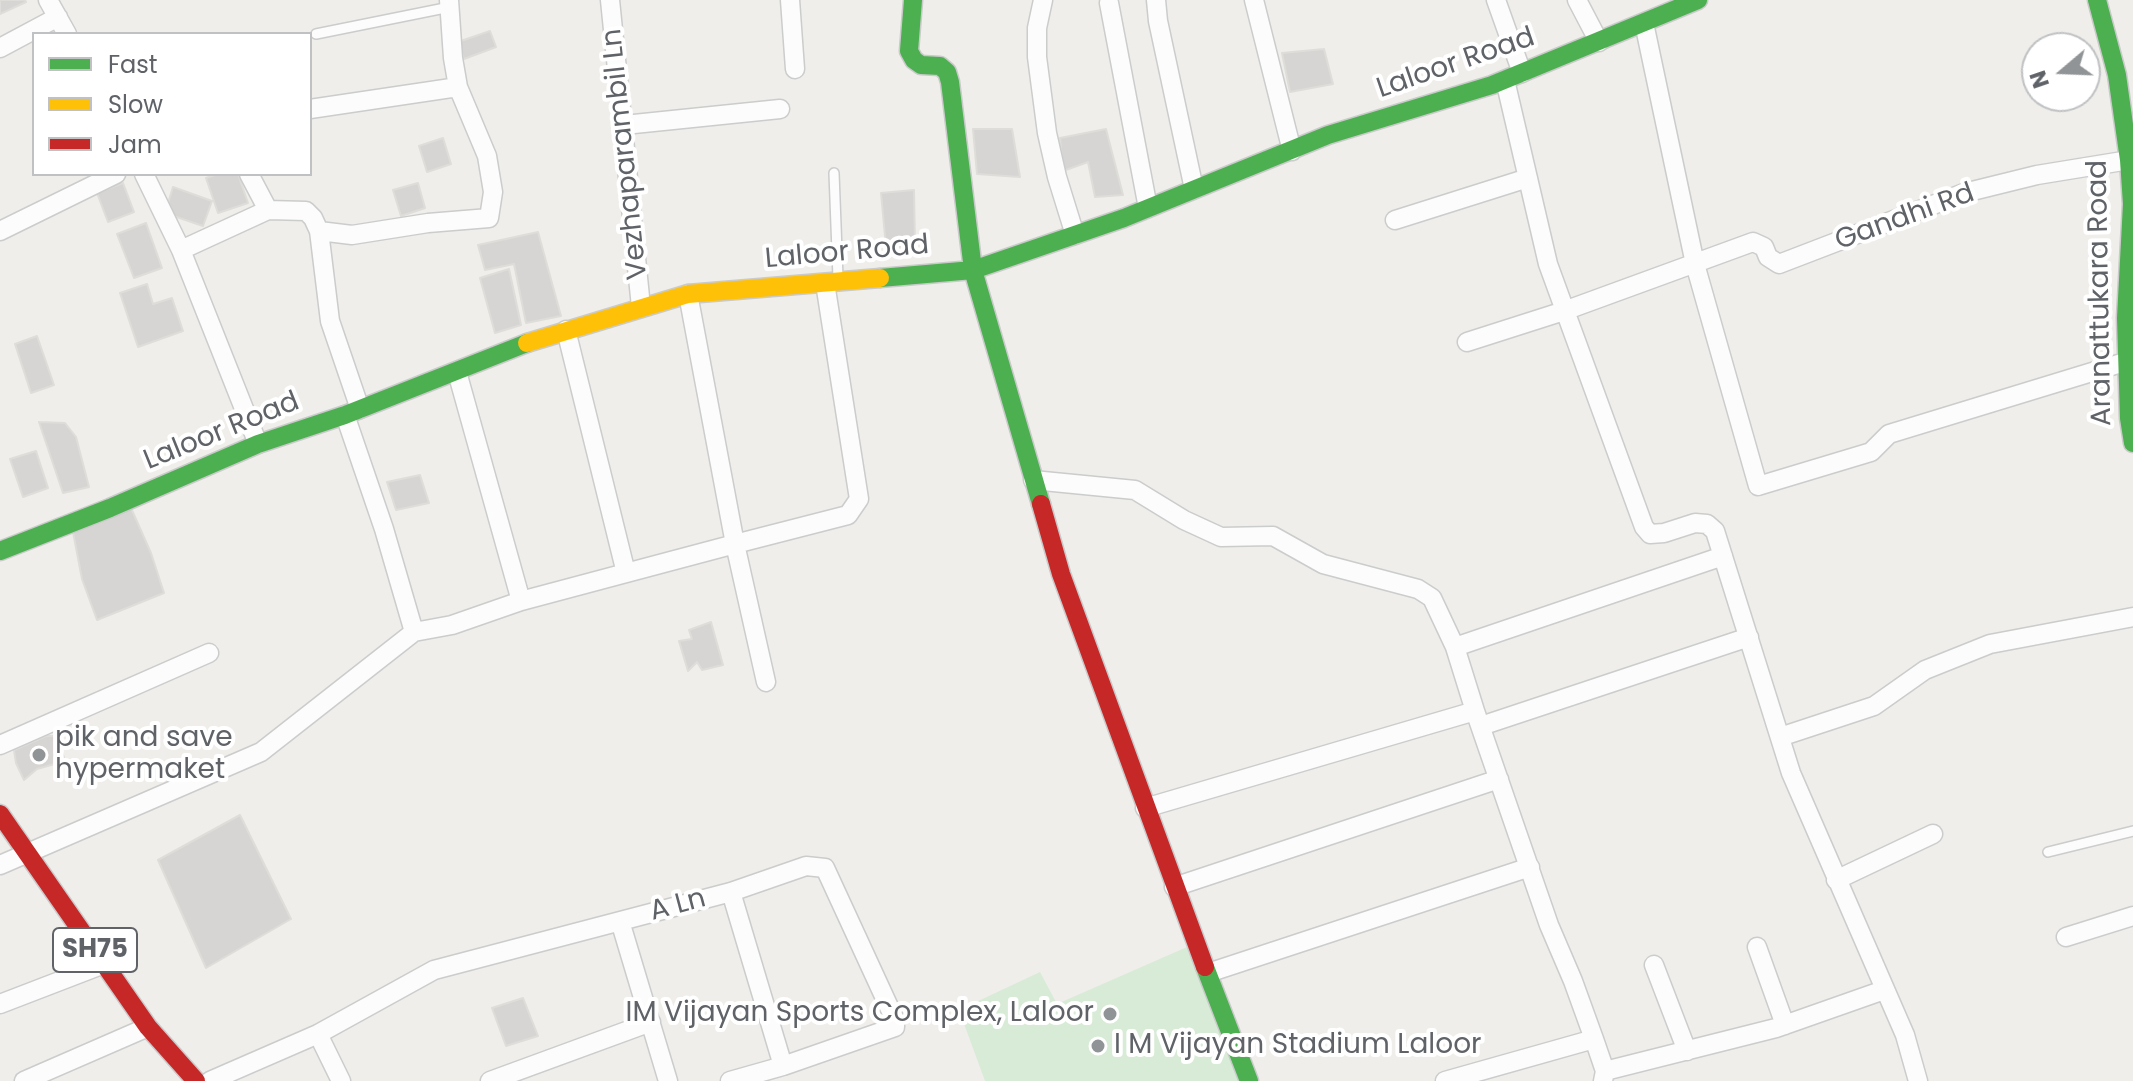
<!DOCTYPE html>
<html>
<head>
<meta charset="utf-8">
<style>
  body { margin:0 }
  #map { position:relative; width:2133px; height:1081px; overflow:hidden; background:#efeeea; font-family:Poppins,sans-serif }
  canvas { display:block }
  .legend { position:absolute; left:32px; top:32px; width:280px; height:144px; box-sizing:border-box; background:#fff; border:2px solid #bfc1c3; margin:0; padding:10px 14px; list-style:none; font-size:24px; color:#5f6368 }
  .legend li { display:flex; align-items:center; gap:16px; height:40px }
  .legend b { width:40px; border:2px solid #bfc1c3 }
  .north { position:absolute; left:2021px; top:32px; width:80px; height:80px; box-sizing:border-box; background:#fff; border:2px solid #bfc1c3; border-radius:50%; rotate:251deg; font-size:22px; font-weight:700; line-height:32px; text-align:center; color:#5f6368 }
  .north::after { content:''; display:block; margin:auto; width:28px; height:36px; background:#919496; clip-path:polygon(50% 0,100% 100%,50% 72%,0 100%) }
</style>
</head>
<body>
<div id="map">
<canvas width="2133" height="1081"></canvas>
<ul class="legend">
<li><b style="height:10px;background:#4caf50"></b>Fast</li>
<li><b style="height:10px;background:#ffc107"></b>Slow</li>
<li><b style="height:10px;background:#c62828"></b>Jam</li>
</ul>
<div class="north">N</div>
</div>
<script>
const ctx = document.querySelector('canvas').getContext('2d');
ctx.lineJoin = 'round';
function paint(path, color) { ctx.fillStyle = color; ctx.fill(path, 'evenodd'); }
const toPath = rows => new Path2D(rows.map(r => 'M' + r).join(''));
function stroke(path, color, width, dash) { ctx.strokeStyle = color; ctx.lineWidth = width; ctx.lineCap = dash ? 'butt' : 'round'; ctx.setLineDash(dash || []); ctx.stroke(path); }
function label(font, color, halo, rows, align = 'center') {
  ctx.font = font + ' Poppins,sans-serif'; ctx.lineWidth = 8; ctx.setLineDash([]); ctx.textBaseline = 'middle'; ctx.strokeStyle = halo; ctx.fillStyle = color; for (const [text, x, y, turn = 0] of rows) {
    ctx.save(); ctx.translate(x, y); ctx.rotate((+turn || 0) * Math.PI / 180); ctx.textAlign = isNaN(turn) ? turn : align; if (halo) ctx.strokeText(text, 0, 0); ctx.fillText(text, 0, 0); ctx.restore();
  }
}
paint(toPath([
  [1187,947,1238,1081,985,1081,959,1010,1040,972,1057,1004]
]), '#d8ebd6');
const building = toPath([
  [0,0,25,0,26,2,0,14,0,0],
  [490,31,496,47,464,59,458,42,490,31],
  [1324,49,1333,84,1290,92,1282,53,1324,49],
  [973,129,1012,129,1020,177,977,174,973,129],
  [1106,129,1123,195,1095,197,1088,162,1063,171,1060,138,1106,129],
  [443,138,451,164,427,172,419,146,443,138],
  [218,174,238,174,248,203,218,213,206,178,218,174],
  [123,183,134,212,108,222,97,193,123,183],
  [418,183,425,208,401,216,393,190,418,183],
  [173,187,212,201,203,226,165,213,173,187],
  [914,190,915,246,886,247,881,193,914,190],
  [146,223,162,268,134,278,117,234,146,223],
  [538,232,561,316,526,323,514,264,485,270,478,245,538,232],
  [509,269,521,325,495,333,480,278,509,269],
  [147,284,153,304,172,298,183,331,138,347,120,293,147,284],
  [37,336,54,385,31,393,15,344,37,336],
  [39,422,65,423,76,437,89,487,63,493,39,422],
  [36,451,48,488,23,497,10,459,36,451],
  [420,475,429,503,396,510,387,482,420,475],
  [131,508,151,553,164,593,97,620,82,579,73,532,131,508],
  [711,622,723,665,702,670,697,662,688,671,679,641,692,639,689,630,711,622],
  [46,736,57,736,65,761,37,769,24,780,16,763,14,750,46,736],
  [240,815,291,919,206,968,158,860,240,815],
  [523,998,538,1036,506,1046,492,1008,523,998]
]);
paint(building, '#d6d5d3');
stroke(building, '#deddd9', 2);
const lane = toPath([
  [316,34,450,7],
  [834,173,838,278],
  [2048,852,2133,831]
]);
const street = toPath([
  [48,0,67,34],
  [610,0,641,307],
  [790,0,795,69],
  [1043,0,1037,28,1037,57,1047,133,1057,177,1075,235],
  [1156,0,1158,21,1194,189],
  [1254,0,1292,151],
  [1496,0,1522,73],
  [1577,0,1599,42],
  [1109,3,1148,208],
  [1644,23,1695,264,1758,486,1871,452,1889,434,2128,361],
  [0,48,58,17],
  [1505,80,1548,264,1644,527,1650,534,1664,533,1695,523,1707,524,1715,531,1791,773,1905,1035,1918,1081],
  [310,109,458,87],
  [624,125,780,109],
  [144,174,181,250,258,444],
  [249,174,268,210],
  [1395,220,1528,178],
  [0,231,116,174],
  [319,231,352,235,428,223,489,218,493,192,487,156,458,87,453,58,449,0],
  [181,250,268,210,306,211,313,218,319,231,330,321,360,409],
  [688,294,735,544,848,515,859,499,825,283],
  [1467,342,1564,311,1753,242,1764,247,1768,257,1779,264,1964,193,2037,175,2129,160],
  [345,415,384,529,414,632,452,625,521,601,457,372],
  [1033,480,1135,490,1184,520,1221,537,1273,536,1323,564,1418,589,1432,598,1455,647,1475,711,1549,925,1573,981,1594,1039,1605,1071,1603,1081],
  [626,573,735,544,766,682],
  [521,601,626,573,566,330],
  [1455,647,1723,556],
  [1481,726,1749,637],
  [1780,737,1874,706,1925,670,1990,644,2133,617],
  [0,745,209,653],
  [1145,808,1475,711],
  [0,865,261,752,414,632],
  [1836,880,1933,834],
  [1174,887,1499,779],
  [731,892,783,1066],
  [620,921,668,1081],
  [2066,937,2133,916],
  [1757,947,1785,1025],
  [1654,965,1687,1051],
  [1208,973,1530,867],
  [0,1004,104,964],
  [318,1034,341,1081],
  [1605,1071,1776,1028,1884,990],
  [24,1081,148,1027],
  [210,1081,318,1034,434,970,731,892,806,866,825,868,895,1020,895,1027,783,1066,730,1081],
  [490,1081,651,1022],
  [1445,1081,1594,1039]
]);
const fast = toPath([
  [913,0,909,51,914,60,921,65,940,66,947,72,950,82,973,270,1041,504],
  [2097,0,2117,75,2129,160,2132,204,2126,318,2129,418,2133,443],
  [880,278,973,270,1124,218,1328,135,1492,85,1698,0],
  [0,551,110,508,258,444,345,415,527,343],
  [1205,967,1249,1081]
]);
const slow = toPath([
  [527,343,688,294,880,278]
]);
const jam = toPath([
  [1041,504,1061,574,1205,967],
  [0,814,148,1027,196,1081]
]);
stroke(lane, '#cbcccc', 12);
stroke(street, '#cbcccc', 21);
stroke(fast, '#cacacb', 21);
stroke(slow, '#cacacb', 21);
stroke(jam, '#cacacb', 21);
stroke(lane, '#fdfcfc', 9);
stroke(street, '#fdfcfc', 18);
stroke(fast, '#4caf50', 18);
stroke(slow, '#ffc107', 18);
stroke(jam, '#c62828', 18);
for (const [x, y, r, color] of [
  [39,755,8,"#919496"],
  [1110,1014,8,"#919496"],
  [1098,1046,8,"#919496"]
]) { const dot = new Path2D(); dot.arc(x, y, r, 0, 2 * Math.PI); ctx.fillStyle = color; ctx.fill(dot); stroke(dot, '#fff', 3); }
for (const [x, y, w] of [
  [95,950,84]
]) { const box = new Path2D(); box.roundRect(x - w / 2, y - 22, w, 44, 6); ctx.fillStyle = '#fff'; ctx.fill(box); stroke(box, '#5f6368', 2); }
label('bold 26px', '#5f6368', null, [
  ["SH75",95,950]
]);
label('28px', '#5f6368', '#fff', [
  ["Laloor Road",1456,64,-19],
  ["Vezhaparambil Ln",626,154,-96],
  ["Gandhi Rd",1905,218,-20],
  ["Laloor Road",847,253,-5],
  ["Aranattukara Road",2101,293,-91],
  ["Laloor Road",222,432,-22],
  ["A Ln",678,906,-15]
]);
label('28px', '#5f6368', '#fff', [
  ["pik and save",55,739],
  ["hypermaket",55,771],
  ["IM Vijayan Sports Complex, Laloor",1094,1014,"right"],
  ["I M Vijayan Stadium Laloor",1114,1046]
], 'left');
</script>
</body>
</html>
